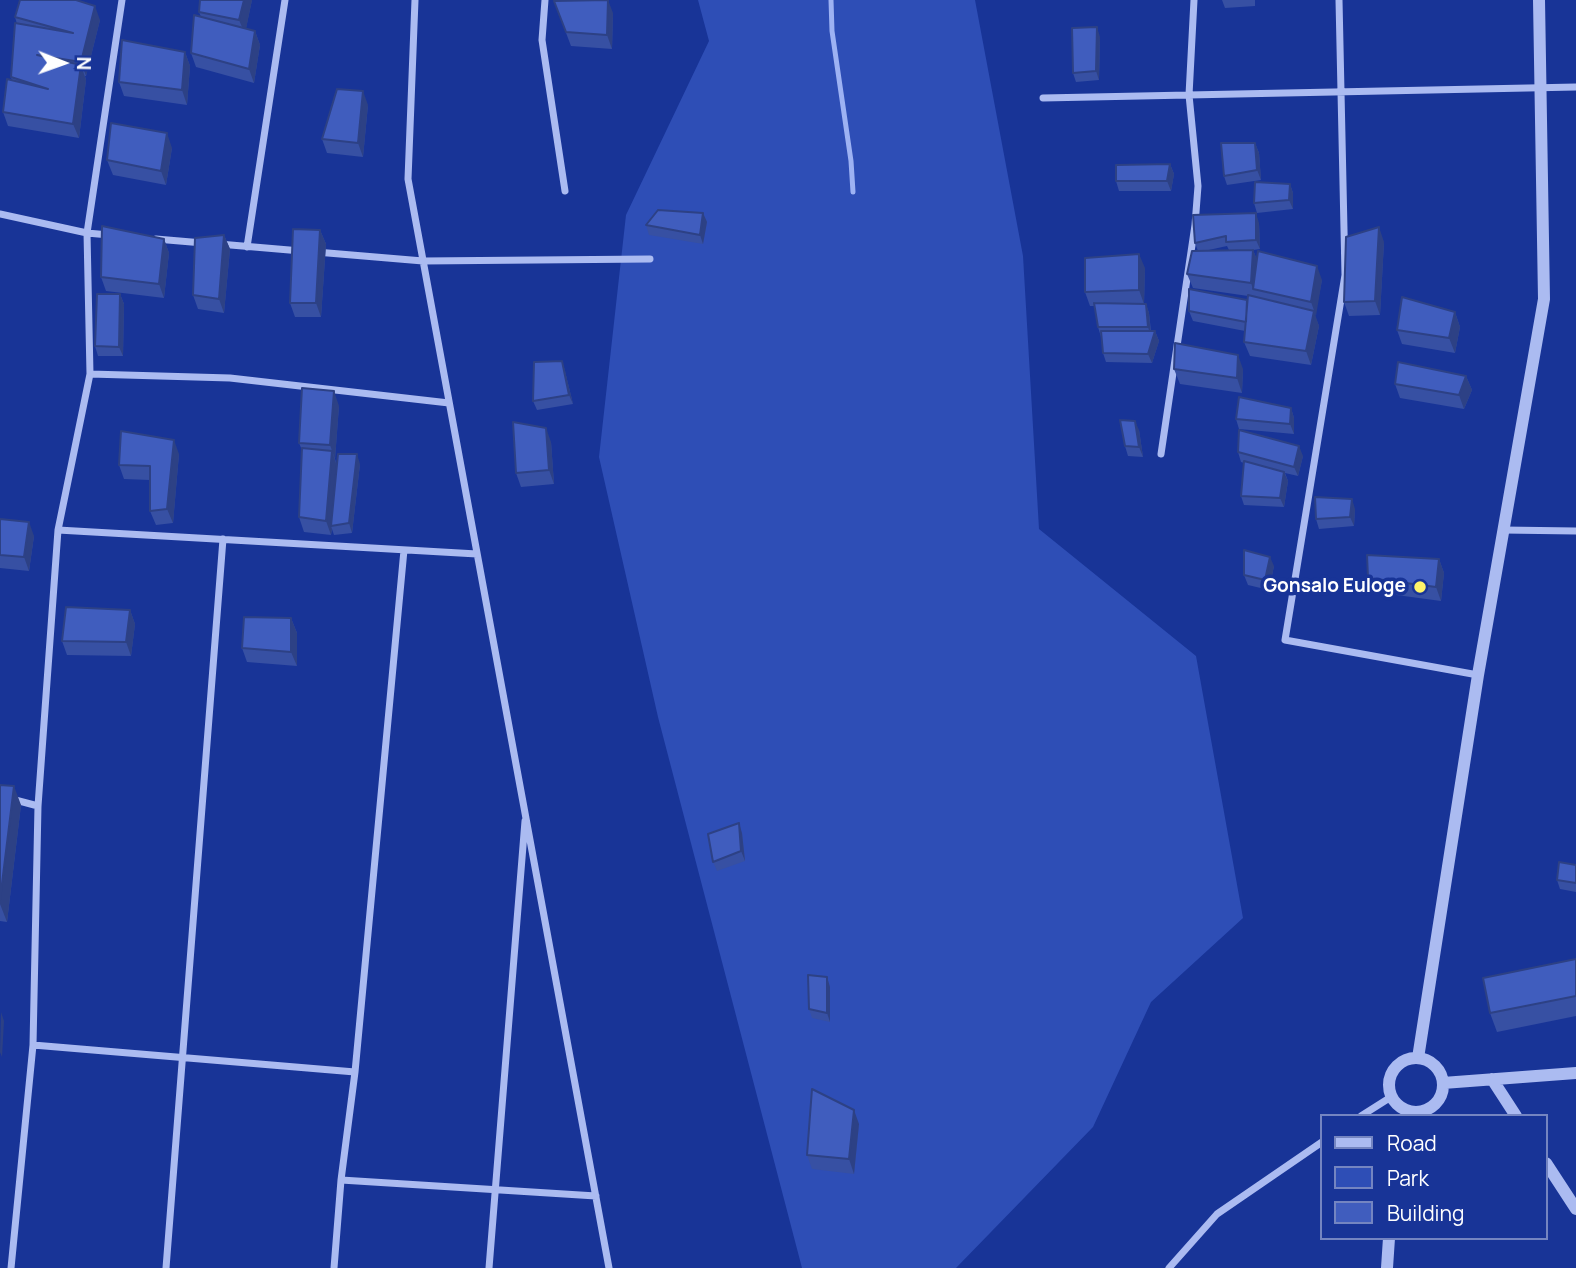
<!DOCTYPE html>
<html>
<head>
<meta charset="utf-8">
<style>
  body { margin:0 }
  #map { position:relative; width:1576px; height:1268px; overflow:hidden; background:#183497; font-family:Manrope,sans-serif }
  canvas { display:block }
  .legend { position:absolute; left:1320px; top:1114px; width:228px; height:126px; box-sizing:border-box; background:#183497; border:2px solid #7485c1; margin:0; padding:9px 12px; list-style:none; font-size:21px; color:#fff }
  .legend li { display:flex; align-items:center; gap:14px; height:35px }
  .legend b { width:35px; border:2px solid #7485c1 }
  .north { position:absolute; left:28px; top:28px; width:70px; height:70px; -webkit-text-stroke:5px #183497; paint-order:stroke; rotate:91deg; font-size:19px; font-weight:700; line-height:28px; text-align:center; color:#fff }
  .north::after { content:''; display:block; margin:auto; width:24px; height:32px; background:#fff; clip-path:polygon(50% 0,100% 100%,50% 72%,0 100%) }
</style>
</head>
<body>
<div id="map">
<canvas width="1576" height="1268"></canvas>
<ul class="legend">
<li><b style="height:9px;background:#abbbf1"></b>Road</li>
<li><b style="height:19px;background:#2e4eb6"></b>Park</li>
<li><b style="height:19px;background:#405dbe"></b>Building</li>
</ul>
<div class="north">N</div>
</div>
<script>
const ctx = document.querySelector('canvas').getContext('2d');
ctx.lineJoin = 'round';
function paint(path, color) { ctx.fillStyle = color; ctx.fill(path, 'evenodd'); }
const toPath = rows => new Path2D(rows.map(r => 'M' + r).join(''));
function stroke(path, color, width, dash) { ctx.strokeStyle = color; ctx.lineWidth = width; ctx.lineCap = dash ? 'butt' : 'round'; ctx.setLineDash(dash || []); ctx.stroke(path); }
function label(font, color, halo, rows, align = 'center') {
  ctx.font = font + ' Manrope,sans-serif'; ctx.lineWidth = 7; ctx.setLineDash([]); ctx.textBaseline = 'middle'; ctx.strokeStyle = halo; ctx.fillStyle = color; for (const [text, x, y, turn = 0] of rows) {
    ctx.save(); ctx.translate(x, y); ctx.rotate((+turn || 0) * Math.PI / 180); ctx.textAlign = isNaN(turn) ? turn : align; if (halo) ctx.strokeText(text, 0, 0); ctx.fillText(text, 0, 0); ctx.restore();
  }
}
paint(toPath([
  [698,0,975,0,1023,256,1039,529,1196,656,1243,918,1151,1002,1093,1127,956,1268,802,1268,658,717,599,457,626,215,709,41]
]), '#2e4eb6');
stroke(toPath([
  [831,0,832,31,851,161,853,192]
]), '#9db2f3', 5);
stroke(toPath([
  [415,0,408,179,609,1268],
  [545,0,542,40,565,191],
  [1339,0,1345,275,1285,640,1478,675],
  [1043,98,1576,87],
  [0,214,87,233,109,235],
  [156,239,203,243],
  [219,244,301,251],
  [247,247,285,0],
  [316,252,423,261,650,259],
  [90,374,230,378,449,403],
  [1161,454,1195,225,1198,186,1189,95,1194,0],
  [58,530,477,554],
  [1503,530,1576,531],
  [0,796,38,806],
  [33,1045,355,1072],
  [1361,1116,1391,1097],
  [341,1180,596,1196],
  [11,1268,33,1045,38,806,58,530,90,374,87,233,122,0],
  [166,1268,223,539],
  [334,1268,341,1180,355,1072,404,550],
  [489,1268,525,821],
  [1169,1268,1217,1214,1322,1142]
]), '#abbbf1', 7);
stroke(toPath([
  [1418,1058,1478,675,1544,299,1539,0],
  '1389 1085a27 27 0 1 1 54 0a27 27 0 1 1-54 0Z',
  [1492,1079,1516,1116],
  [1443,1083,1576,1073],
  [1546,1163,1576,1209],
  [1387,1268,1389,1238]
]), '#abbbf1', 12);
paint(toPath([
  [252,0,246,28,255,31,260,45,254,83,196,67,191,53,201,17,199,12],
  [1222,0,1255,0,1255,6,1225,8],
  [554,1,613,13,612,49,571,46],
  [15,17,100,20,86,76,85,76,86,80,79,138,8,126,3,112,12,81,11,77,17,24],
  [1100,37,1099,80,1076,82,1073,73],
  [185,52,190,66,187,105,124,96,119,82],
  [368,105,363,157,327,153,322,139],
  [1255,143,1259,153,1261,180,1227,185,1224,176],
  [172,148,166,185,113,175,107,160],
  [1170,164,1174,174,1171,191,1119,191,1116,181],
  [1290,184,1293,193,1293,209,1257,213,1254,203],
  [703,213,707,222,703,244,649,235,646,225],
  [1259,223,1260,249,1253,250,1257,260,1322,280,1315,316,1319,326,1311,365,1250,356,1244,342,1245,331,1193,321,1189,311,1247,300,1248,296,1193,288,1187,274,1198,251,1195,243],
  [1227,246,1229,250,1204,251],
  [320,230,326,244,321,317,295,317,290,303],
  [224,235,230,249,224,313,198,309,193,295],
  [164,239,169,253,164,298,106,291,101,277],
  [1384,242,1380,315,1349,316,1344,302],
  [1145,268,1144,304,1146,304,1149,313,1151,331,1155,331,1159,341,1152,363,1106,362,1103,353,1101,337,1098,327,1094,306,1090,306,1085,292],
  [120,294,124,304,123,356,98,356,95,346],
  [1455,312,1460,327,1455,353,1402,344,1397,330],
  [562,361,565,371,573,404,537,410,533,401],
  [1174,369,1243,369,1242,393,1180,384],
  [1466,376,1472,390,1464,409,1400,398,1395,384],
  [339,406,335,459,337,465,360,464,352,533,334,535,332,529,331,535,304,532,299,517,302,450,299,443],
  [1291,408,1294,418,1294,434,1239,429,1236,419],
  [1139,430,1143,457,1128,456,1125,446],
  [551,442,554,484,521,487,516,473],
  [1238,452,1303,456,1298,476,1285,473,1288,481,1284,507,1244,505,1241,496,1244,463,1241,462],
  [179,454,173,523,156,525,150,511,150,480,124,479,119,465],
  [1355,509,1354,526,1319,529,1316,519],
  [0,519,34,536,29,571,0,568],
  [1439,559,1444,573,1441,601,1374,592,1368,578],
  [1274,566,1269,590,1248,585,1244,575],
  [130,610,135,624,131,656,67,655,62,641],
  [291,618,297,633,297,666,247,662,242,648],
  [0,785,21,805,7,922,0,921],
  [742,833,745,861,717,871,713,862],
  [1576,865,1576,892,1560,889,1557,880],
  [1576,959,1576,1016,1497,1032,1490,1013],
  [827,977,830,987,830,1022,812,1018,809,1009],
  [859,1124,854,1174,812,1169,807,1155]
]), '#3750a3');
paint(toPath([
  [244,0,252,0,245,34,239,20],
  [608,0,613,13,612,49,607,35],
  [95,6,100,20,86,76,81,62],
  [1097,27,1100,37,1099,80,1096,71],
  [255,31,260,45,254,83,249,69],
  [185,52,190,66,187,105,182,90],
  [81,65,86,80,79,138,73,124],
  [363,91,368,105,363,157,358,143],
  [167,133,172,148,166,185,161,171],
  [1255,143,1259,153,1261,180,1257,170],
  [1170,164,1174,174,1171,191,1167,181],
  [1290,184,1293,193,1293,209,1289,200],
  [703,213,707,222,703,244,700,235],
  [1256,213,1259,223,1260,249,1256,240],
  [1379,227,1384,242,1380,315,1375,301],
  [320,230,326,244,321,317,316,303],
  [224,235,230,249,224,313,219,299],
  [164,239,169,253,164,298,159,284],
  [1253,250,1259,264,1253,289,1251,283],
  [1139,254,1145,268,1144,304,1139,290],
  [1317,266,1322,280,1316,316,1311,302],
  [120,294,124,304,123,356,119,347],
  [1146,304,1149,313,1151,337,1148,327],
  [1314,311,1319,326,1311,365,1306,351],
  [1455,312,1460,327,1455,353,1449,338],
  [1155,331,1159,341,1152,363,1148,354],
  [1238,355,1243,369,1242,393,1237,378],
  [562,361,565,371,573,404,569,395],
  [1466,376,1472,390,1464,409,1459,395],
  [334,391,339,406,335,459,330,445],
  [1291,408,1294,418,1294,434,1290,424],
  [1135,421,1139,430,1143,457,1139,447],
  [546,428,551,442,554,484,549,470],
  [174,440,179,454,173,523,167,509],
  [1299,446,1303,456,1298,476,1294,467],
  [332,451,337,466,331,526,332,529,331,535,326,521],
  [357,454,360,464,352,533,349,523],
  [1284,472,1288,481,1284,507,1280,498],
  [1352,499,1355,509,1354,526,1350,517],
  [29,522,34,536,29,571,24,557],
  [1270,557,1274,566,1269,590,1265,580],
  [1439,559,1444,573,1441,601,1436,587],
  [130,610,135,624,131,656,126,642],
  [291,618,297,633,297,666,291,652],
  [14,786,21,805,7,922,0,904,0,900],
  [739,823,742,833,745,861,741,851],
  [827,977,830,987,830,1022,827,1013],
  [1,1012,4,1021,2,1057,0,1052],
  [854,1110,859,1124,854,1174,849,1159]
]), '#2d4185');
const building = toPath([
  [20,0,76,0,95,6,81,62,37,55,81,65,73,124,3,112,7,79,48,89,11,77,15,23,73,33,15,17,20,0],
  [200,0,244,0,239,20,199,12,200,0],
  [608,0,607,35,566,32,554,1,608,0],
  [194,15,255,31,249,69,191,53,194,15],
  [1097,27,1096,71,1073,73,1072,28,1097,27],
  [122,40,185,52,182,90,119,82,122,40],
  [337,89,363,91,358,143,322,139,337,89],
  [111,123,167,133,161,171,107,160,111,123],
  [1221,143,1255,143,1257,170,1224,176,1221,143],
  [1170,164,1167,181,1116,181,1116,165,1170,164],
  [1255,182,1290,184,1289,200,1254,203,1255,182],
  [658,210,703,213,700,235,646,225,658,210],
  [1256,213,1256,240,1226,242,1226,236,1195,243,1193,215,1256,213],
  [102,226,164,239,159,284,101,277,102,226],
  [1379,227,1375,301,1344,302,1346,237,1379,227],
  [293,229,320,230,316,303,290,303,293,229],
  [224,235,219,299,193,295,195,238,224,235],
  [1253,250,1251,283,1187,274,1192,251,1253,250],
  [1258,251,1317,266,1311,302,1253,289,1258,251],
  [1139,254,1139,290,1085,292,1085,258,1139,254],
  [1189,289,1247,300,1246,322,1189,311,1189,289],
  [97,294,120,294,119,347,95,346,97,294],
  [1248,295,1314,311,1306,351,1244,342,1248,295],
  [1402,297,1455,312,1449,338,1397,330,1402,297],
  [1094,303,1146,304,1148,327,1098,327,1094,303],
  [1101,331,1155,331,1148,354,1103,353,1101,331],
  [1175,343,1238,355,1237,378,1174,369,1175,343],
  [562,361,569,395,533,401,534,362,562,361],
  [1398,362,1466,376,1459,395,1395,384,1398,362],
  [302,388,334,391,330,445,299,443,302,388],
  [1239,397,1291,408,1290,424,1236,419,1239,397],
  [1120,420,1135,421,1139,447,1125,446,1120,420],
  [513,422,546,428,549,470,516,473,513,422],
  [1239,430,1299,446,1294,467,1238,452,1239,430],
  [121,431,174,440,167,509,150,511,150,466,119,465,121,431],
  [302,448,332,451,326,521,299,517,302,448],
  [338,454,357,454,349,523,331,526,338,454],
  [1244,461,1284,472,1280,498,1241,496,1244,461],
  [1315,497,1352,499,1350,517,1316,519,1315,497],
  [0,519,29,522,24,557,0,555,0,519],
  [1244,550,1270,557,1265,580,1244,575,1244,550],
  [1367,555,1439,559,1436,587,1368,578,1367,555],
  [66,607,130,610,126,642,62,641,66,607],
  [244,617,291,618,291,652,242,648,244,617],
  [0,785,14,786,0,900,0,785],
  [739,823,741,851,713,862,708,834,739,823],
  [1559,862,1576,865,1576,883,1557,880,1559,862],
  [1576,959,1576,996,1490,1013,1483,978,1576,959],
  [808,975,827,977,827,1013,809,1009,808,975],
  [812,1089,854,1110,849,1159,807,1155,812,1089]
]);
paint(building, '#405dbe');
stroke(building, '#2d4185', 2);
for (const [x, y, r, color] of [
  [1420,587,7,"#fff46a"]
]) { const dot = new Path2D(); dot.arc(x, y, r, 0, 2 * Math.PI); ctx.fillStyle = color; ctx.fill(dot); stroke(dot, '#183497', 2.5); }
label('bold 19px', '#fff', '#183497', [
  ["Gonsalo Euloge",1406,587]
], 'right');
</script>
</body>
</html>
